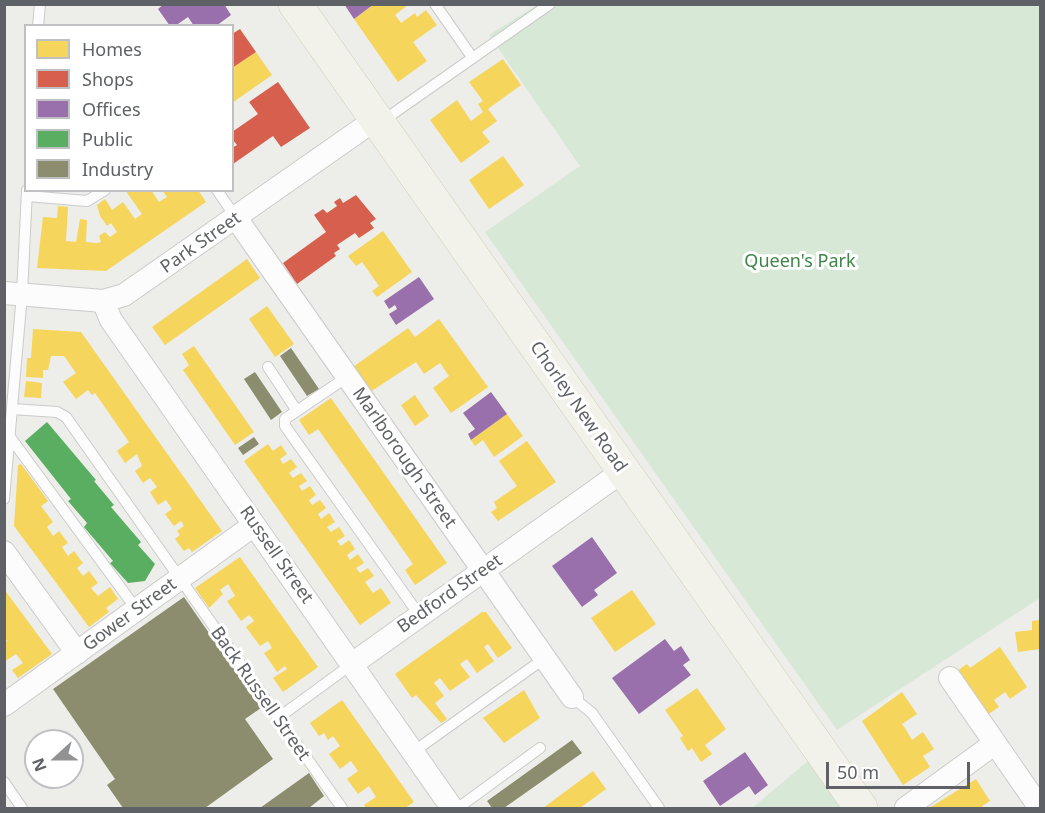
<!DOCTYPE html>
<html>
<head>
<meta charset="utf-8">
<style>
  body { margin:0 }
  #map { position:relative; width:1045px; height:813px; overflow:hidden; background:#edede9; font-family:"Noto Sans",sans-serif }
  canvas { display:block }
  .frame { position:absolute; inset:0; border:6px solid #5e6166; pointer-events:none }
  .legend { position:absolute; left:24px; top:24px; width:210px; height:168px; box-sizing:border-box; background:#fff; border:2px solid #bfc0c2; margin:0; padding:8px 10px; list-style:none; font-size:18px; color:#5e6166 }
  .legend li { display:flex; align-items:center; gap:12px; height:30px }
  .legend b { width:30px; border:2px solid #bfc0c2 }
  .north { position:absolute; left:24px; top:729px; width:60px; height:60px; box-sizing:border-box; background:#fff; border:2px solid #bfc0c2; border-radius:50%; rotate:249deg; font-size:16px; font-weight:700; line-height:24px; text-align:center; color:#5e6166 }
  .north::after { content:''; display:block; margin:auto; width:21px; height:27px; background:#909294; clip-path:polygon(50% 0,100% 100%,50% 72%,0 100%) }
  .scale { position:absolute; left:826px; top:762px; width:144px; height:27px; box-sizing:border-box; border:3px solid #5e6166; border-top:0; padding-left:8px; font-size:18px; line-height:21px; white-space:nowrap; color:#5e6166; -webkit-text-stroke:4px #fff; paint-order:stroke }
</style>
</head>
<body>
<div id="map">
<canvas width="1045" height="813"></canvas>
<div class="frame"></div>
<ul class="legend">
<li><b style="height:16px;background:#f6d55c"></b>Homes</li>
<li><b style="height:16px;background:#d6604d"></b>Shops</li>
<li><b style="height:16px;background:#9970ab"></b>Offices</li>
<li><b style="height:16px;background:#5aae61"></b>Public</li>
<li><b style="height:16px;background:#8c8c6e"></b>Industry</li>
</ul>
<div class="north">N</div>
<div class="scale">50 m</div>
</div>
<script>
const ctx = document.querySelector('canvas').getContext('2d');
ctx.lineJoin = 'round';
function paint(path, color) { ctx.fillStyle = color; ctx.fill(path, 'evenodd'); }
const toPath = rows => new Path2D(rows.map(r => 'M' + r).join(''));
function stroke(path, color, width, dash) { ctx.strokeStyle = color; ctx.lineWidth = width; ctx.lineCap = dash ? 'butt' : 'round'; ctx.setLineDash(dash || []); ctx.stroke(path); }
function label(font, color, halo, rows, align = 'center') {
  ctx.font = font + ' "Noto Sans",sans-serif'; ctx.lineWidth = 6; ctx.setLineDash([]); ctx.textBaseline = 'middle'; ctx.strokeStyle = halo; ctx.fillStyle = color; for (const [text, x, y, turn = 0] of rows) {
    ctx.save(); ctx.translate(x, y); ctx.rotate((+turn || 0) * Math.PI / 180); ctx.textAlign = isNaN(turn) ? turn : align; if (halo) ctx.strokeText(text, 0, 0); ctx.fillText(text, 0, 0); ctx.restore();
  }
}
paint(toPath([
  [537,5,1040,5,1040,598,837,730,485,232,580,166,489,35],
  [820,751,861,808,752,808]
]), '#d8e8d7');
paint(toPath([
  [374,4,409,4,395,15,401,23,415,13,417,17,426,10,437,25,413,42,427,61,398,82,354,19],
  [256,52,272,75,232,103,232,68],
  [503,59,521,85,488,109,497,121,482,132,490,142,461,163,430,120,457,100,471,121,483,112,478,104,483,101,469,82],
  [503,156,524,185,489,209,469,180],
  [125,190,151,190,159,202,167,197,162,190,198,190,206,202,106,271,37,268,43,217,57,218,58,206,68,207,66,241,76,242,80,219,87,220,86,242,97,243,101,242,99,236,105,232,110,237,117,232,111,223,107,226,100,216,97,205,105,199,112,210,123,202,135,219,142,214],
  [383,231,412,272,377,297,372,291,379,286,362,262,356,266,348,256],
  [247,259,260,278,165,345,152,327],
  [267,306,294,344,275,357,249,319],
  [439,319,488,387,451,413,433,388,449,376,440,363,424,374,416,362,370,392,353,367,408,328,415,337],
  [33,329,81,332,222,531,192,552,189,548,184,551,175,539,180,535,177,531,184,526,181,521,174,526,165,514,172,509,166,500,158,505,150,492,157,487,150,478,143,483,135,471,142,466,137,454,125,463,117,451,129,442,95,393,92,395,88,390,76,399,63,382,76,373,64,356,51,356,48,370,43,370,43,378,26,377,27,358,31,358],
  [194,346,254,432,235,445,183,370,189,365,182,354],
  [26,381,42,383,41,398,24,397],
  [415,395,429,416,415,426,401,405],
  [331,398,447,563,415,585,405,570,413,564,366,497,318,429,309,435,299,420],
  [507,414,523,436,494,457,483,440,475,446,471,440],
  [527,441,556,482,498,521,491,512,497,508,494,502,517,486,499,461],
  [268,444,273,451,281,445,287,454,280,459,283,464,291,459,297,467,289,473,293,478,301,473,307,481,299,486,302,491,310,486,316,495,309,500,312,505,320,500,326,508,318,514,321,519,329,513,335,522,327,527,331,532,339,527,345,536,337,541,341,546,349,540,355,549,347,555,350,560,358,554,364,563,356,568,360,573,368,568,374,576,365,582,373,593,381,588,391,603,360,625,244,461],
  [21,464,48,501,41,506,53,522,47,527,53,536,59,531,68,543,62,547,68,556,74,551,83,563,77,568,83,576,89,571,98,583,91,588,98,596,110,587,118,599,106,608,109,612,89,627,14,526,18,465],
  [240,557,318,667,283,692,273,678,287,669,285,666,277,672,264,653,272,648,268,641,260,646,246,627,254,621,252,618,249,615,241,621,227,601,235,596,228,584,220,590,223,594,209,608,195,588],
  [4,589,52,654,18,678,12,670,23,663,16,654,4,662,4,643,7,641,4,637],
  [632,590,656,624,615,652,591,618],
  [482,612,486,612,512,648,498,658,488,644,484,647,494,661,477,673,467,659,460,664,470,677,450,691,440,678,434,683,444,696,435,703,447,719,441,723,416,695,412,698,395,674],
  [1040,620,1040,649,1018,652,1015,632,1032,630,1032,621],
  [1000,647,1027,687,1010,699,1005,692,994,700,999,707,984,717,954,673,967,664,970,668],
  [697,688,726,729,705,745,712,754,701,762,692,748,688,751,680,738,683,736,665,710],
  [524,690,540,718,504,743,483,718],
  [902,692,917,714,902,724,905,728,912,740,923,732,934,749,923,756,930,767,903,785,862,721],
  [342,700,414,802,405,808,366,808,364,805,376,797,369,786,358,794,347,779,358,771,351,761,340,769,329,754,340,746,333,736,328,740,324,733,319,736,310,723],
  [593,771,606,789,580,808,543,808],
  [976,779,990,801,982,806,984,808,929,808]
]), '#f6d55c');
paint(toPath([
  [240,29,256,52,232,68,232,34],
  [278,82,310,128,281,147,273,136,233,164,232,148,237,145,232,139,232,132,258,114,249,102],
  [356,195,376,219,370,223,374,228,359,238,355,233,337,245,340,249,334,253,336,256,297,284,283,263,326,232,314,215,323,209,327,213,337,206,334,202,340,198,343,203]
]), '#d6604d');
paint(toPath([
  [164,4,224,4,231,15,216,26,194,26,188,17,175,26,170,26,158,9],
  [344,4,374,4,354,19],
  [419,277,434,299,396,325,389,314,397,309,395,305,389,309,384,301],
  [491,392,507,414,471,440,468,434,475,429,463,413],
  [592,537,617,573,594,590,598,595,582,607,552,566],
  [665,639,674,651,681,646,690,660,683,665,691,675,639,714,612,678],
  [745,752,768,785,755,795,749,786,720,806,703,781]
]), '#9970ab');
paint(toPath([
  [47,422,96,480,94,481,114,505,111,507,141,542,138,545,155,564,145,581,128,583,110,563,113,561,84,527,87,523,68,501,71,499,25,441]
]), '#5aae61');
paint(toPath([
  [291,348,319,389,307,396,280,356],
  [255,372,282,412,271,420,244,379],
  [254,437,259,444,243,455,238,448],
  [184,597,261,708,245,719,273,759,205,808,123,808,107,785,115,779,53,689],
  [572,740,582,753,504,808,492,808,487,801],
  [309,773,324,796,309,808,260,808]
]), '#8c8c6e');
const service = toPath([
  [435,4,472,57],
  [38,26,40,4],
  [381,122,550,4],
  [217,190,236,218],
  [27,196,87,201,105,190],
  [268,367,297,411],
  [347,377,285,419,285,426,420,616],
  [12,409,57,412,66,417,342,808],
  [10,437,137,610],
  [4,499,22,294,27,190],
  [572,697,592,713,659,808],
  [278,718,352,664],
  [413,752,545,658],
  [4,782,22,808],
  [458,808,540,748]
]);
const minor = toPath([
  [236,218,572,697],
  [4,293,103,301,124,295,376,119],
  [103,301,111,320,452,808],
  [4,552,77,653],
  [352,664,623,471],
  [950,678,1040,808],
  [4,705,254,525],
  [906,808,994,744]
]);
const primary = toPath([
  [295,4,861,808]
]);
stroke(service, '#cacbca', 12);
stroke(minor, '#cacbca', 24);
stroke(primary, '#d3ceb9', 34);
stroke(service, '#fcfcfc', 10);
stroke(minor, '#fcfcfc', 22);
stroke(primary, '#f2f2ea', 33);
label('18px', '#5e6166', '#fff', [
  ["Park Street",201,243,-35],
  ["Chorley New Road",578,407,55],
  ["Marlborough Street",404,458,55],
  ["Russell Street",276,555,55],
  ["Bedford Street",450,594,-35],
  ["Gower Street",130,615,-36],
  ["Back Russell Street",260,694,55]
]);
label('18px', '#3e8547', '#fff', [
  ["Queen's Park",800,262]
]);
</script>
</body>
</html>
